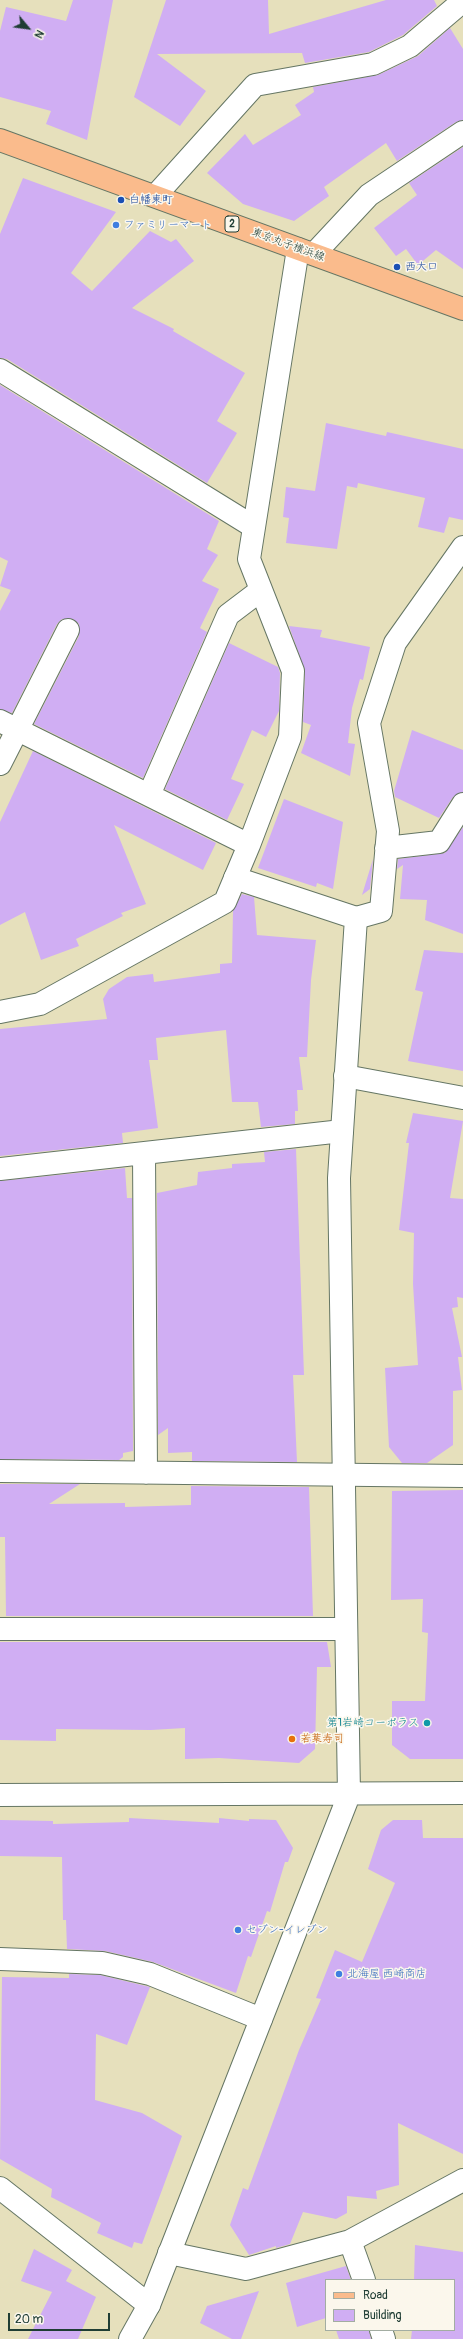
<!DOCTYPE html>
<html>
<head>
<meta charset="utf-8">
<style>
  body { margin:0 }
  #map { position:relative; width:463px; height:2339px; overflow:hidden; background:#e6e0bc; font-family:Pangolin,sans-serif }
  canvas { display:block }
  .legend { position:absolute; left:325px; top:2279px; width:130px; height:52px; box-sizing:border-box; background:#fbf7ec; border:1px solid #a3ada2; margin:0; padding:5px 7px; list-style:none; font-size:12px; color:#1f3d34 }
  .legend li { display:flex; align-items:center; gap:8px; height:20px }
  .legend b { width:20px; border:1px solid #a3ada2 }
  .north { position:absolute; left:8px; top:8px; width:40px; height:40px; -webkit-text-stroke:3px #fbf7ec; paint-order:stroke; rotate:119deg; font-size:11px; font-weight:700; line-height:16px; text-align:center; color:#1f3d34 }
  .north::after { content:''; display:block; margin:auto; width:14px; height:18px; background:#1f3d34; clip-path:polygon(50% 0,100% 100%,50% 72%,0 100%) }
  .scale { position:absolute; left:8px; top:2313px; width:102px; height:18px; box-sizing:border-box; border:2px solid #1f3d34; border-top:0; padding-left:5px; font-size:12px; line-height:14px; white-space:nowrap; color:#1f3d34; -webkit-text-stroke:3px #fbf7ec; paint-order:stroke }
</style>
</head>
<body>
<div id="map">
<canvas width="463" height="2339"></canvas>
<ul class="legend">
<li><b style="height:5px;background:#fabb8c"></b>Road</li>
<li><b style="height:11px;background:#d0aef3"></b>Building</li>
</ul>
<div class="north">N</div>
<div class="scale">20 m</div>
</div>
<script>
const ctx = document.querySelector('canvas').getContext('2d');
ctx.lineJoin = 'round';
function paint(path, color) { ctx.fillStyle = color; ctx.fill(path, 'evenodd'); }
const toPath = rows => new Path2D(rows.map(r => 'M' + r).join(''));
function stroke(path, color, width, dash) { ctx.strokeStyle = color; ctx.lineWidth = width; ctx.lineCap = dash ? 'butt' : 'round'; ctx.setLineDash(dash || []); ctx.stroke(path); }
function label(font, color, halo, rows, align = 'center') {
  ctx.font = font + ' Pangolin,"Klee One",sans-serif'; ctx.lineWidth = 3; ctx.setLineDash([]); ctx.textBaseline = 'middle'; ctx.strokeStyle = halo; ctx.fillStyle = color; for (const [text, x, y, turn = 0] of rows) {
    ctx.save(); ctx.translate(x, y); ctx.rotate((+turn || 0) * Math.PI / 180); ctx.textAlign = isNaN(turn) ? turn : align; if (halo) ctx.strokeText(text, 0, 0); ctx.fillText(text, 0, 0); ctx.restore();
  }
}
paint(toPath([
  [73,0,113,0,87,140,46,124,51,111,0,97,0,31,6,7,66,21],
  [166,0,268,0,269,34,386,0,434,0,437,6,403,35,369,52,305,63,302,53,157,54,206,91,180,126,134,97],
  [450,28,463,49,463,120,456,122,397,161,386,143,324,187,329,196,294,221,243,204,207,173,245,134,253,145,301,115,295,105,314,92,313,87,378,75,418,56],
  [463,147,463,269,436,250,418,265,406,249,396,256,374,228,417,195,409,183],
  [23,178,116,212,71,273,92,291,150,231,171,242,176,239,194,261,132,308,174,329,173,331,245,373,217,421,237,433,207,483,7,359,0,358,0,234],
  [0,385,219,521,207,549,218,555,202,581,219,589,200,628,207,632,143,778,34,724,79,636,79,624,73,619,62,619,57,624,12,713,0,709,0,611,11,590,0,586,8,561,0,557],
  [326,423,386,436,387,432,463,449,463,520,449,517,444,533,418,527,425,498,358,483,357,488,347,486,337,549,286,543,289,518,283,517,286,487,315,491],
  [289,626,322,630,320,637,370,647,363,680,360,679,352,708,348,743,355,744,350,776,301,753,311,725,303,722,305,671],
  [229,643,278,667,280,673,279,711,266,737,252,730,231,779,244,784,227,820,165,789],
  [412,730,463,750,463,792,453,797,439,818,395,797,394,791],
  [33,751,216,843,203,870,114,825,146,904,121,913,123,916,76,939,79,946,41,960,25,912,0,925,0,822],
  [284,799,343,822,333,889,317,883,316,887,258,868],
  [463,827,463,934,425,920,427,900,400,899,403,865,397,869,398,859,445,853],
  [373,859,370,889,362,895],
  [242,894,254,897,257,935,316,940,311,980,307,1057,299,1057,303,1090,297,1090,298,1111,295,1111,295,1124,261,1127,258,1102,232,1102,226,1030,156,1038,158,1060,149,1060,158,1128,122,1133,123,1143,0,1156,0,1029,107,1019,103,999,109,989,127,977,153,974,154,982,220,973,220,964,232,963,233,911],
  [424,950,463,953,463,1071,408,1061,423,992,415,990],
  [413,1113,463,1121,450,1198,463,1199,463,1298,457,1297,458,1307,452,1308,462,1357,458,1357,462,1390,453,1391,453,1445,427,1463,402,1463,389,1447,385,1368,418,1365,413,1284,414,1233,399,1230,409,1143,406,1143],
  [296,1149,304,1375,293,1375,297,1462,192,1461,192,1452,168,1453,168,1428,158,1435,157,1193,197,1185,198,1172,232,1168,232,1164,265,1162,264,1152],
  [125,1168,127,1198,132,1198,133,1451,123,1453,123,1457,119,1460,0,1459,0,1181],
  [0,1484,80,1484,49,1504,125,1503,125,1507,191,1505,191,1486,309,1487,313,1616,6,1616,5,1537,0,1537],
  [463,1490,463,1759,410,1759,392,1745,392,1701,425,1701,428,1633,422,1632,423,1599,391,1600,392,1491],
  [0,1642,327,1642,331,1667,317,1667,315,1749,299,1763,219,1758,185,1759,185,1728,151,1730,56,1729,56,1741,0,1740],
  [129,1818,219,1823,219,1818,249,1821,249,1819,276,1820,293,1848,288,1862,285,1862,270,1912,267,1911,251,1957,248,1956,236,1993,153,1962,105,1951,67,1949,66,1920,63,1920,62,1857,0,1856,0,1820,53,1821,53,1824,129,1822],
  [393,1820,422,1820,423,1838,463,1838,463,2154,398,2123,399,2185,376,2191,377,2199,347,2196,347,2213,336,2219,303,2212,290,2244,276,2248,276,2246,249,2255,230,2225,243,2188,248,2190,299,2050,321,1999,316,1998,335,1950,362,1962,395,1883,368,1869,381,1830],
  [69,1974,100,1975,150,1987,127,2045,96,2034,95,2100,142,2113,182,2136,142,2244,134,2242,132,2248,97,2233,101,2223,51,2197,52,2189,0,2159,2,1977,69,1978],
  [415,2245,463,2252,463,2339,411,2339,412,2330,454,2330,454,2280,414,2280],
  [34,2249,72,2270,66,2281,96,2297,78,2339,28,2339,52,2292,21,2281],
  [346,2266,351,2280,326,2280,326,2318,297,2327,286,2283],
  [259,2291,241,2339,232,2339,200,2323,207,2306],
  [336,2330,369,2330,371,2339,339,2339]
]), '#d0aef3');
const minor = toPath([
  [156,195,255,85,373,64,410,46,463,1],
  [314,254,369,195,463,132],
  [0,370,254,527],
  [0,721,249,845],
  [0,764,68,630],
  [149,795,228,615,261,590],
  [386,848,439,842,463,804],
  [356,918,381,911,388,831,369,723,395,643,463,547],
  [0,1012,40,1004,225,902,249,845,290,737,293,671,249,559,298,249],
  [345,1076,463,1098],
  [144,1153,146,1473],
  [0,1169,342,1131],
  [0,1471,463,1476],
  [0,1629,346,1629],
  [0,1959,102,1963,150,1974,261,2019],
  [0,2188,149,2305],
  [350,2241,364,2280],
  [169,2253,246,2269,350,2241,463,2180],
  [381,2330,384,2339]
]);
const tertiary = toPath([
  [0,1795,463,1793],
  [130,2339,149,2305,349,1795,339,1178,356,918,235,878]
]);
const primary = toPath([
  [0,140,463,309]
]);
stroke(minor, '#657664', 24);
stroke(tertiary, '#657664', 24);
stroke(primary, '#657664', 24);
stroke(minor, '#fff', 22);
stroke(tertiary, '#fff', 22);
stroke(primary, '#fabb8c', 22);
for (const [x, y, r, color] of [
  [121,200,4,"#1a4fb4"],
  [116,225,4,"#3f7fe0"],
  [397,267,4,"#1a4fb4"],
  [427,1723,4,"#0f9aa8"],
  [292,1739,4,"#e8710a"],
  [238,1930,4,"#3f7fe0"],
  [339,1974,4,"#3f7fe0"]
]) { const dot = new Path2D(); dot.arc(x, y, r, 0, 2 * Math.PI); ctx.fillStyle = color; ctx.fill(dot); stroke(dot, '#fbf7ec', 1.5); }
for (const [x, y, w] of [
  [232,224,14]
]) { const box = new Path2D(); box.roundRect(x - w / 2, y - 8, w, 16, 3); ctx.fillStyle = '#fbf7ec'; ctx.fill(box); stroke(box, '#1f3d34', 1); }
label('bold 10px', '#1f3d34', null, [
  ["2",232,224]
]);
label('11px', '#164399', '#fbf7ec', [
  ["白幡東町",129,200],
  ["西大口",405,267]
], 'left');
label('11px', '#366cbe', '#fbf7ec', [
  ["ファミリーマート",124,225],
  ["セブン-イレブン",246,1930],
  ["北海屋 西崎商店",347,1974]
], 'left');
label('11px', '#1f3d34', '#fbf7ec', [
  ["東京丸子横浜線",288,245,20]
]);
label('11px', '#0d838f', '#fbf7ec', [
  ["第1岩崎コーポラス",419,1723]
], 'right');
label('11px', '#c56008', '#fbf7ec', [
  ["若葉寿司",300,1739]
], 'left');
</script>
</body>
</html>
